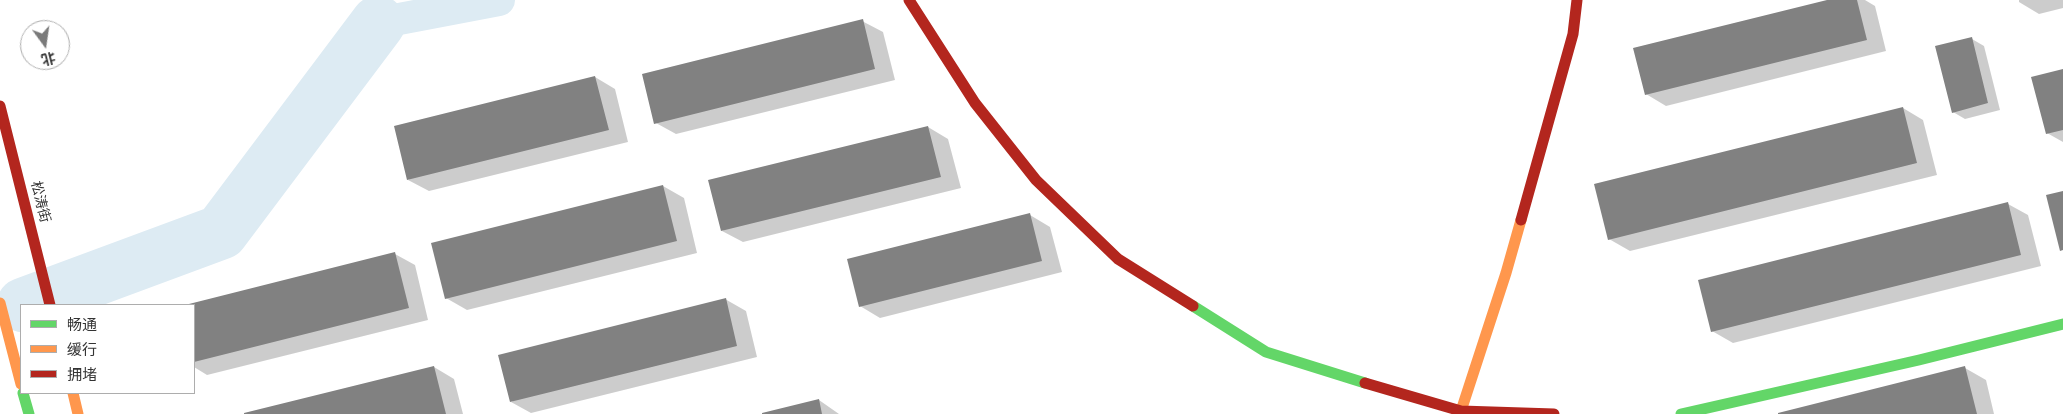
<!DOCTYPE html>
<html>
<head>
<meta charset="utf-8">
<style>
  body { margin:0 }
  #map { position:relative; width:2063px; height:414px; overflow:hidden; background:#fff; font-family:"Space Grotesk","Noto Sans SC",sans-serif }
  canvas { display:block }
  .legend { position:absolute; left:20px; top:304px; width:175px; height:90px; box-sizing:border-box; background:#fff; border:1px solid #adadad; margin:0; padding:6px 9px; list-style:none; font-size:15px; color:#333 }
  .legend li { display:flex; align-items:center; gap:10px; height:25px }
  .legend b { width:25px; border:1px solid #adadad }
  .north { position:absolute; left:20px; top:20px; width:50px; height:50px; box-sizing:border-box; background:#fff; border:1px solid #adadad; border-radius:50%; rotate:166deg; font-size:14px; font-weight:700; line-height:20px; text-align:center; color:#333 }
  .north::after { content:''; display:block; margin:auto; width:18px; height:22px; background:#7a7a7a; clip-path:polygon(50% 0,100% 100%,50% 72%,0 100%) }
</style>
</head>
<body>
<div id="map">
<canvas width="2063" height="414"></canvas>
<ul class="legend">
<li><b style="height:6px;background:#63d668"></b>畅通</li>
<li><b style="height:6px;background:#ff974d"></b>缓行</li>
<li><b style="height:6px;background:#b3261e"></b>拥堵</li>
</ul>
<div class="north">北</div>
</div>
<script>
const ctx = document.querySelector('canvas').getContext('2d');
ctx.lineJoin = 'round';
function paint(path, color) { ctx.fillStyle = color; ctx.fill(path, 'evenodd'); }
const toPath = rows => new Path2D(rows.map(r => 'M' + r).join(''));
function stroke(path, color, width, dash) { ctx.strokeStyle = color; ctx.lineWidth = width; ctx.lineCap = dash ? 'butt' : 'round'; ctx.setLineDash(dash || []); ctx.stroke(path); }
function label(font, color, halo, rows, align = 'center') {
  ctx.font = font + ' "Space Grotesk","Noto Sans SC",sans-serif'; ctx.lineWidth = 5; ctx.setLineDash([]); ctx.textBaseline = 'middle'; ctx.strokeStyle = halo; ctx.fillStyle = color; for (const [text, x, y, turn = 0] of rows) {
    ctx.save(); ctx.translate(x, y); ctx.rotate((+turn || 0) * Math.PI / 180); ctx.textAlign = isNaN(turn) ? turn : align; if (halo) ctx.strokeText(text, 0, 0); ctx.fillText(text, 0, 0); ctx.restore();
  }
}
paint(toPath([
  [1832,0,1865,0,1875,6,1886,51,1666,106,1646,94],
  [2019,0,2063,0,2063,8,2039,14,2019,2],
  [862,21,883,32,895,80,676,134,656,123],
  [1972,39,1984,46,2000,110,1965,119,1953,112],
  [2063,70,2063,142,2047,133],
  [595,77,615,89,628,142,429,191,408,180],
  [1903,108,1923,120,1937,175,1630,251,1609,239],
  [928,127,948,139,961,188,743,242,722,231],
  [663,186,684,198,697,253,467,310,446,298],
  [2008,204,2028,215,2041,266,1733,343,1712,331],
  [1030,215,1050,227,1062,272,880,318,860,306],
  [395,254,415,265,428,320,207,375,194,367,194,305,187,305],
  [725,299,746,311,757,357,531,413,511,402],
  [434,367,454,379,463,414,246,414],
  [1965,368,1986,380,1994,414,1780,414],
  [819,400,839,414,764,414]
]), '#0003');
stroke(toPath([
  [378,23,499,0]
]), '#ddebf3', 32);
stroke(toPath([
  [24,305,221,232,378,23]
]), '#ddebf3', 55);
paint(toPath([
  [1827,0,1857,0,1867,40,1645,95,1633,48],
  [863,19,875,69,654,124,642,74],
  [1972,37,1988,103,1952,113,1935,46],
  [2063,69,2063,130,2046,134,2031,77],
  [595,76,609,130,407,180,394,126],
  [1903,107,1917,163,1608,240,1594,184],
  [928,126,941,177,721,231,708,180],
  [663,185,677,241,445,299,431,243],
  [2063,191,2063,250,2060,251,2046,195],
  [2008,202,2021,255,1711,332,1698,280],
  [1030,213,1042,261,859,307,847,259],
  [395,252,409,308,194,362,194,305,185,305],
  [726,298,737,346,510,402,498,355],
  [434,366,446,414,244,414,244,413],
  [1965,366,1977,414,1778,414,1778,413],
  [819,399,822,414,762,414,762,413]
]), '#818181');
stroke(toPath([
  [1193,306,1266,352,1365,383],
  [23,393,29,414],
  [1681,414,1919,360,2063,324]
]), '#63d668', 11);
stroke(toPath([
  [0,303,21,384],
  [73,393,78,414],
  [1460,414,1506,273,1521,220]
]), '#ff974d', 11);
stroke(toPath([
  [909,0,975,103,1036,180,1118,259,1193,306],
  [0,106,50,305],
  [1521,220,1573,34,1577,0],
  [1365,383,1461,411,1554,414]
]), '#b3261e', 11);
label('14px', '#333', '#fff', [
  ["松涛街",40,202,76]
]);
</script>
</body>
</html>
